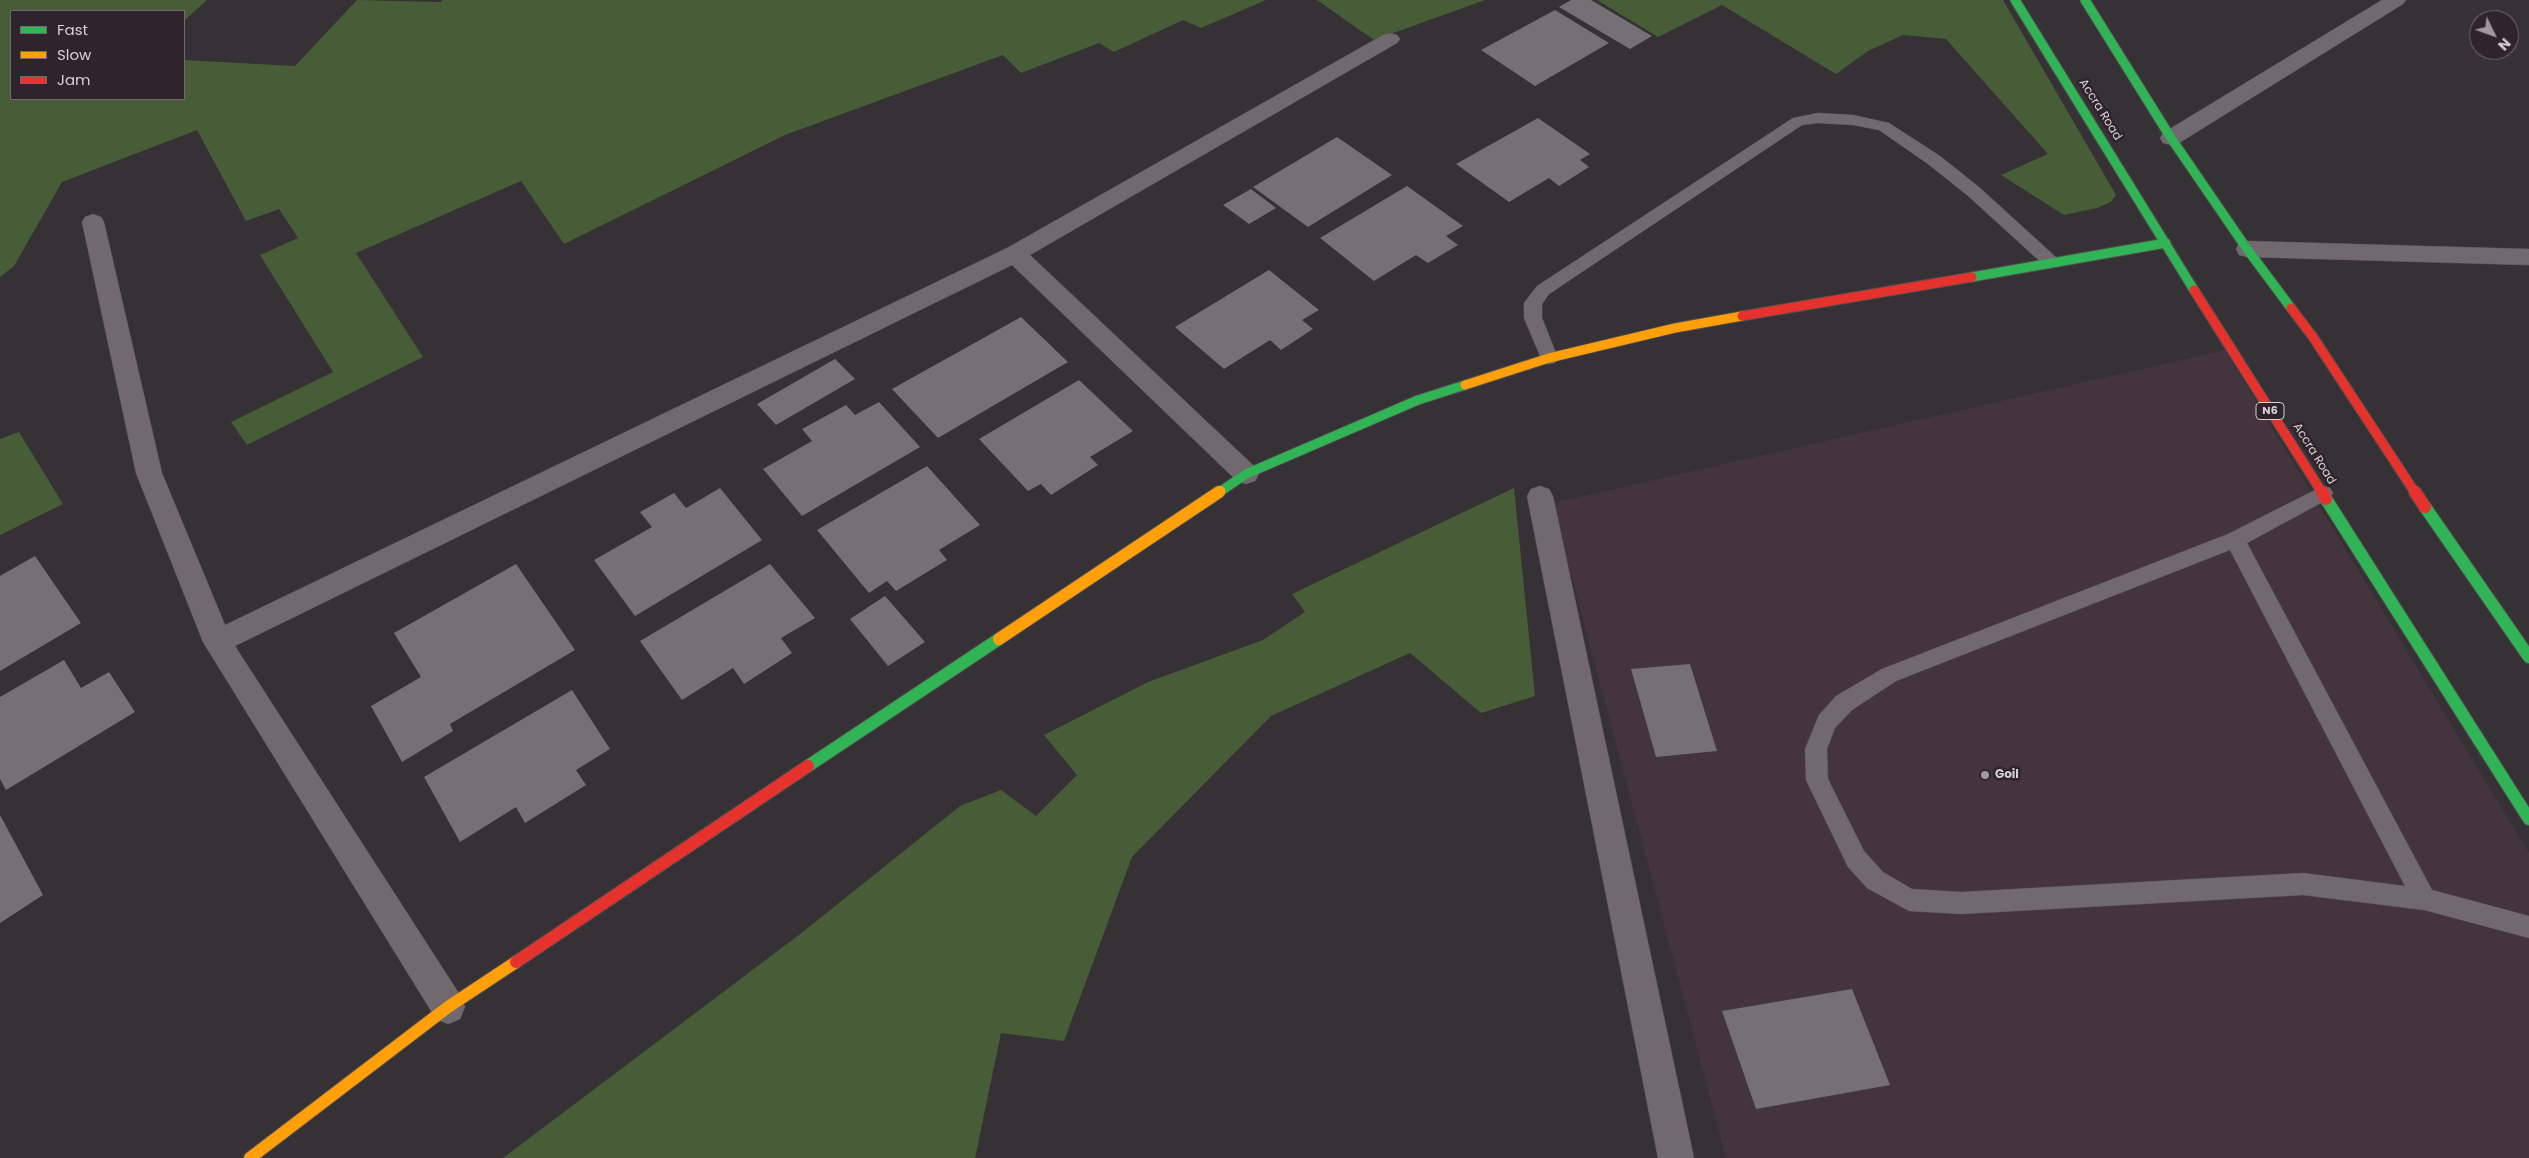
<!DOCTYPE html>
<html>
<head>
<meta charset="utf-8">
<style>
  body { margin:0 }
  #map { position:relative; width:2529px; height:1158px; overflow:hidden; background:#363134; font-family:Poppins,sans-serif }
  canvas { display:block }
  .legend { position:absolute; left:10px; top:10px; width:175px; height:90px; box-sizing:border-box; background:#2f242b; border:1px solid #72696f; margin:0; padding:6px 9px; list-style:none; font-size:15px; color:#d7d0d4 }
  .legend li { display:flex; align-items:center; gap:10px; height:25px }
  .legend b { width:25px; border:1px solid #72696f }
  .north { position:absolute; left:2469px; top:10px; width:50px; height:50px; box-sizing:border-box; background:#2f242b; border:1px solid #72696f; border-radius:50%; rotate:132deg; font-size:14px; font-weight:700; line-height:20px; text-align:center; color:#d7d0d4 }
  .north::after { content:''; display:block; margin:auto; width:18px; height:22px; background:#9f989c; clip-path:polygon(50% 0,100% 100%,50% 72%,0 100%) }
</style>
</head>
<body>
<div id="map">
<canvas width="2529" height="1158"></canvas>
<ul class="legend">
<li><b style="height:6px;background:#30b455"></b>Fast</li>
<li><b style="height:6px;background:#ff9f0a"></b>Slow</li>
<li><b style="height:6px;background:#e5322d"></b>Jam</li>
</ul>
<div class="north">N</div>
</div>
<script>
const ctx = document.querySelector('canvas').getContext('2d');
ctx.lineJoin = 'round';
function paint(path, color) { ctx.fillStyle = color; ctx.fill(path, 'evenodd'); }
const toPath = rows => new Path2D(rows.map(r => 'M' + r).join(''));
function stroke(path, color, width, dash) { ctx.strokeStyle = color; ctx.lineWidth = width; ctx.lineCap = dash ? 'butt' : 'round'; ctx.setLineDash(dash || []); ctx.stroke(path); }
function label(font, color, halo, rows, align = 'center') {
  ctx.font = font + ' Poppins,sans-serif'; ctx.lineWidth = 5; ctx.setLineDash([]); ctx.textBaseline = 'middle'; ctx.strokeStyle = halo; ctx.fillStyle = color; for (const [text, x, y, turn = 0] of rows) {
    ctx.save(); ctx.translate(x, y); ctx.rotate((+turn || 0) * Math.PI / 180); ctx.textAlign = isNaN(turn) ? turn : align; if (halo) ctx.strokeText(text, 0, 0); ctx.fillText(text, 0, 0); ctx.restore();
  }
}
paint(toPath([
  [2225,350,2529,853,2529,1158,1726,1158,1552,503]
]), '#43343d');
paint(toPath([
  [0,0,207,0,184,21,184,11,11,11,11,99,184,99,184,60,295,66,357,0,441,2,442,0,1266,0,1201,28,1183,20,1114,52,1099,43,1021,73,1003,55,785,135,564,244,521,181,356,253,423,357,247,445,231,422,333,372,260,255,298,238,279,209,246,221,197,130,62,182,14,266,0,277],
  [1317,0,1485,0,1374,40],
  [1597,0,2003,0,2116,195,2111,202,2097,208,2064,215,2001,175,2048,154,1946,39,1903,35,1868,51,1836,74,1722,5,1658,37],
  [19,432,63,504,0,535,0,439],
  [1514,488,1535,696,1481,713,1410,653,1271,716,1132,857,1064,1041,1001,1033,975,1158,503,1158,804,931,960,806,1001,790,1036,816,1077,775,1044,735,1148,682,1263,640,1305,612,1292,594]
]), '#465d37');
paint(toPath([
  [1571,0,1591,0,1652,36,1630,49,1559,7],
  [1555,10,1609,43,1535,86,1481,50],
  [1538,118,1590,154,1580,160,1589,167,1559,186,1549,178,1509,202,1456,164],
  [1337,137,1392,175,1308,227,1253,187],
  [1407,186,1463,226,1446,236,1458,245,1428,263,1416,255,1374,281,1320,238],
  [1251,189,1276,208,1249,224,1223,205],
  [1269,270,1319,310,1302,320,1313,329,1281,350,1270,340,1224,369,1175,327],
  [1021,317,1068,362,938,438,892,389],
  [835,359,855,379,776,425,757,404],
  [1079,380,1133,431,1090,457,1098,465,1051,495,1041,484,1028,491,979,439],
  [879,402,920,447,802,516,763,469,812,441,802,429,846,405,855,415],
  [927,466,980,525,939,550,947,560,896,591,887,581,869,593,817,530],
  [720,488,762,540,635,616,594,560,652,527,640,512,674,493,686,508],
  [35,556,81,623,0,671,0,576],
  [516,564,575,650,450,724,453,731,402,762,371,706,421,677,394,633],
  [770,564,815,618,781,638,792,653,744,684,733,668,682,700,640,641],
  [885,596,925,642,888,666,850,619],
  [64,660,81,688,109,672,135,712,6,790,0,779,0,697],
  [1690,664,1717,751,1656,757,1631,669],
  [572,690,610,749,576,770,586,785,525,823,516,807,460,842,424,777],
  [0,815,43,895,0,923],
  [1852,989,1890,1085,1756,1109,1722,1011]
]), '#757073');
const lane = toPath([
  [1818,113,1853,115,1889,123,1940,156,1979,187,2058,259,2060,263,2058,267,2046,267,1967,195,1928,164,1879,130,1853,125,1818,123,1802,125,1549,294,1542,304,1542,318,1558,358,1555,363,1549,364,1543,363,1524,318,1524,303,1537,286,1793,118,1818,113],
  [2323,486,2330,488,2333,493,2330,498,2247,543,2432,890,2529,916,2529,938,2424,910,2303,895,1961,914,1909,911,1867,888,1848,867,1806,780,1805,749,1819,715,1836,696,1882,669,2228,534,2323,486],
  [2230,550,2405,886,2303,873,1961,892,1912,889,1883,872,1864,851,1828,779,1827,749,1835,728,1852,710,1896,681,2230,550]
]);
const street = toPath([
  [2382,0,2406,0,2403,4,2179,143,2171,145,2163,143,2160,138,2163,133,2382,0],
  [1390,33,1397,35,1400,39,1397,43,1030,255,1255,467,1259,474,1255,481,1246,484,1237,481,1012,265,235,646,460,995,465,1007,460,1019,448,1024,436,1019,203,642,136,473,82,222,85,217,93,214,101,217,104,222,162,473,225,625,1007,248,1383,35,1390,33],
  [2247,241,2529,249,2529,265,2247,257,2239,255,2236,249,2239,243,2247,241],
  [1540,486,1549,489,1553,496,1694,1158,1658,1158,1527,496,1531,489,1540,486]
]);
const fastFar1 = toPath([
  [2015,0,2194,290],
  [2085,0,2171,138,2247,249,2291,308],
  [1972,277,2166,243],
  [1221,491,1246,474,1418,400,1465,385]
]);
const fast = toPath([
  [2326,499,2529,819],
  [2425,507,2529,657],
  [808,766,999,639]
]);
const slowFar1 = toPath([
  [1465,385,1549,358,1675,328,1742,316],
  [1217,494,1221,491]
]);
const slow = toPath([
  [999,639,1219,492],
  [250,1158,448,1007,516,962]
]);
const jamFar1 = toPath([
  [2194,290,2323,494],
  [2291,308,2313,337,2416,494],
  [1742,316,1972,277]
]);
const jam = toPath([
  [2322,492,2326,499],
  [2415,492,2425,507],
  [516,962,808,766]
]);
stroke(lane, '#524e51', 1);
stroke(street, '#524e51', 1);
stroke(fastFar1, '#524e51', 11);
stroke(fast, '#524e51', 14);
stroke(slowFar1, '#524e51', 11);
stroke(slow, '#524e51', 14);
stroke(jamFar1, '#524e51', 11);
stroke(jam, '#524e51', 14);
paint(lane, '#72696e');
paint(street, '#72696e');
stroke(fastFar1, '#30b455', 9);
stroke(fast, '#30b455', 12);
stroke(slowFar1, '#ff9f0a', 9);
stroke(slow, '#ff9f0a', 12);
stroke(jamFar1, '#e5322d', 9);
stroke(jam, '#e5322d', 12);
for (const [x, y, r, color] of [
  [1985,775,5,"#9f989c"]
]) { const dot = new Path2D(); dot.arc(x, y, r, 0, 2 * Math.PI); ctx.fillStyle = color; ctx.fill(dot); stroke(dot, '#2f242b', 2); }
for (const [x, y, w] of [
  [2270,411,28]
]) { const box = new Path2D(); box.roundRect(x - w / 2, y - 8.5, w, 17, 4); ctx.fillStyle = '#2f242b'; ctx.fill(box); stroke(box, '#d7d0d4', 1); }
label('bold 11px', '#d7d0d4', null, [
  ["N6",2270,411]
]);
label('12px', '#d7d0d4', '#2f242b', [
  ["Accra Road",2100,110,58],
  ["Accra Road",2314,454,58]
]);
label('bold 12px', '#d7d0d4', '#2f242b', [
  ["Goil",1995,775]
], 'left');
</script>
</body>
</html>
